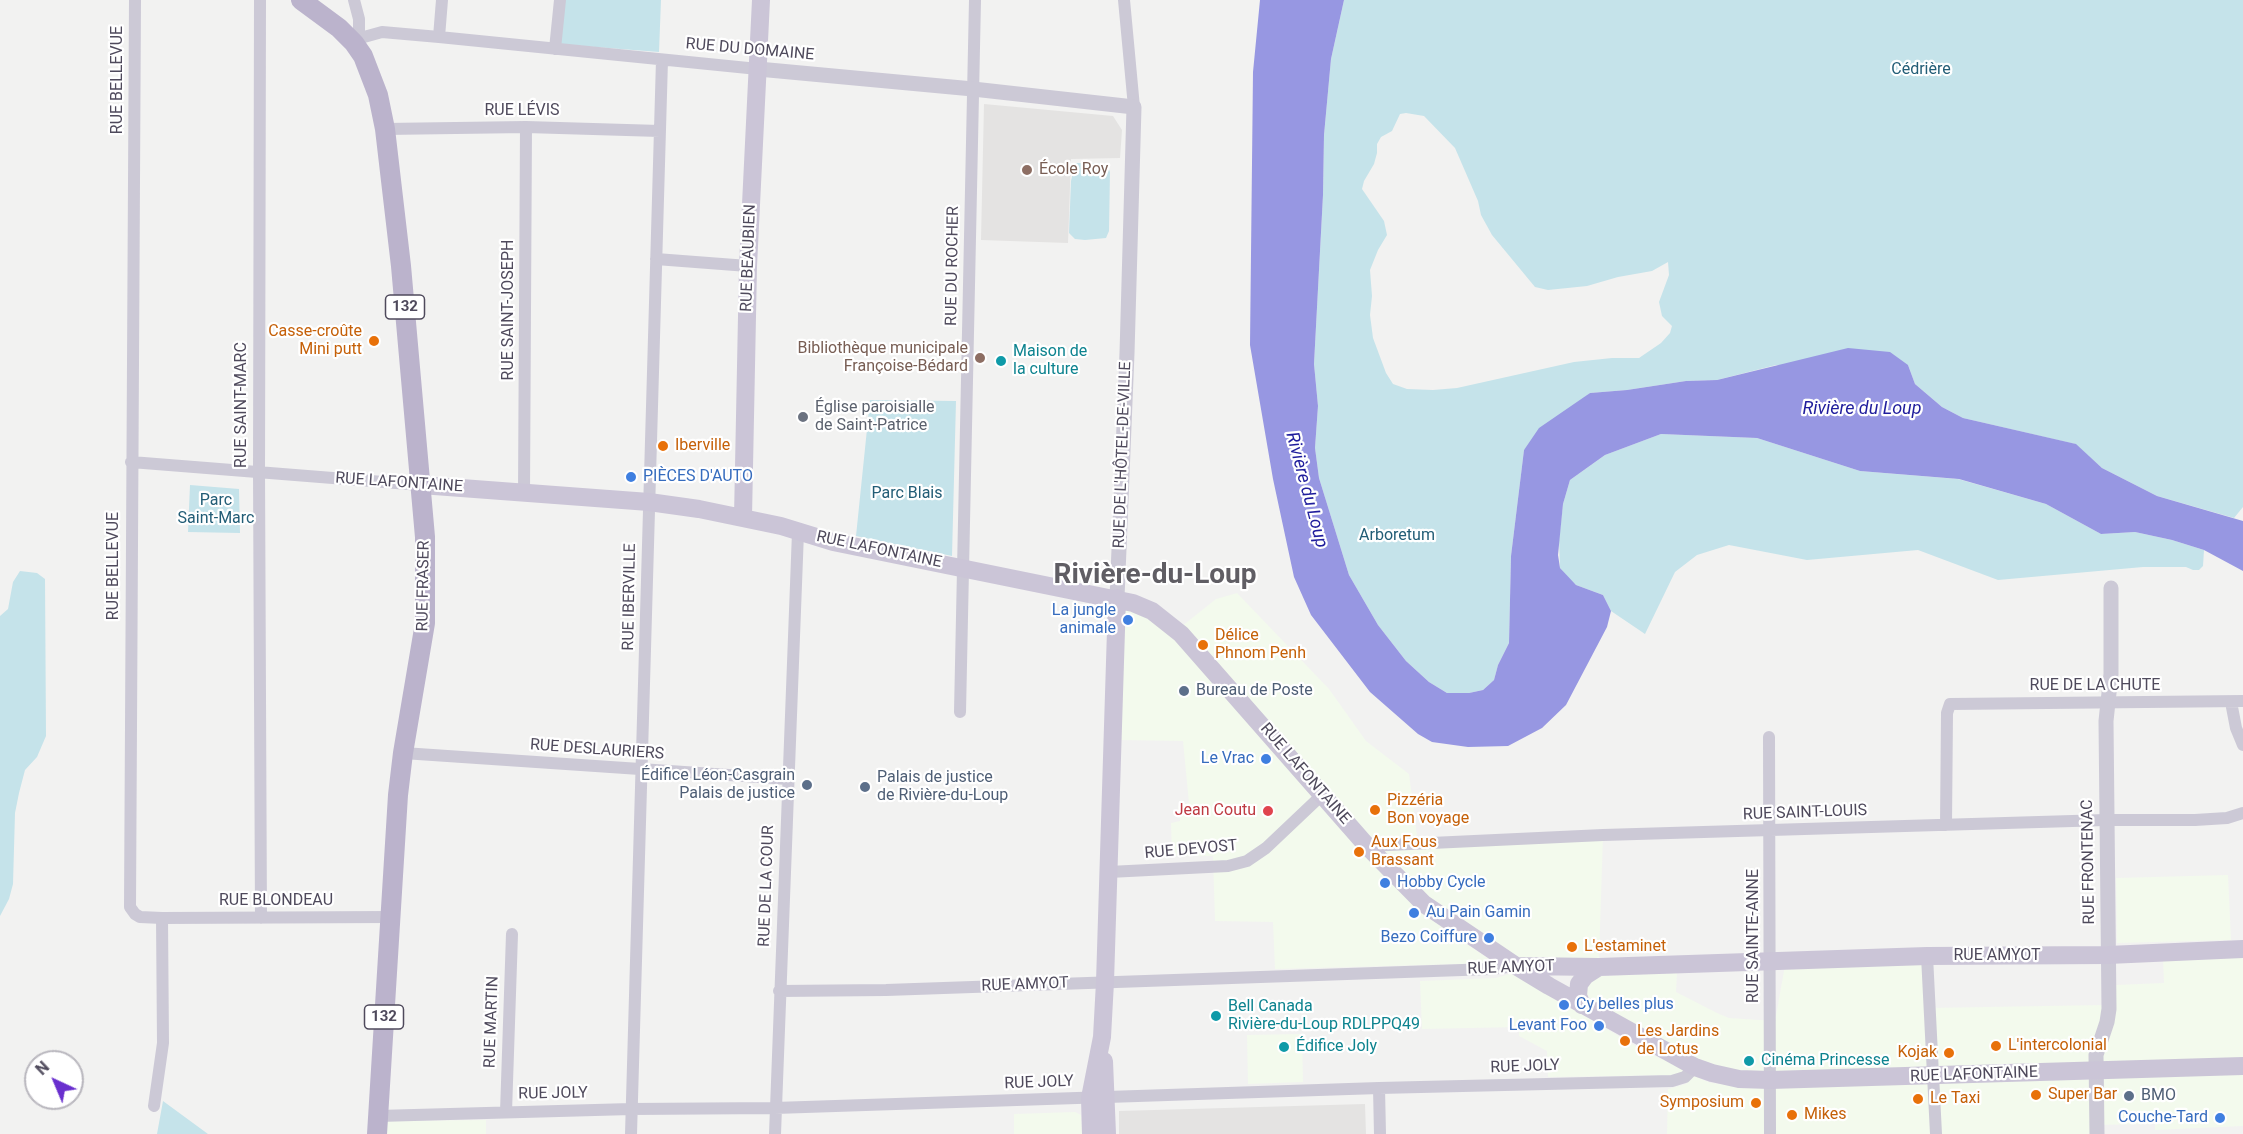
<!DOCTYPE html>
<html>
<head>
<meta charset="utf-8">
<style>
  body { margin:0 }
  #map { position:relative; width:2243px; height:1134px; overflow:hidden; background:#f2f2f1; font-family:Roboto,sans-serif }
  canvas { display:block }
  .north { position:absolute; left:24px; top:1050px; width:60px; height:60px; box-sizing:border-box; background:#fff; border:2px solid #b9b7be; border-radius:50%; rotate:316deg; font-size:16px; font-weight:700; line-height:24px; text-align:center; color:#4f4a5c }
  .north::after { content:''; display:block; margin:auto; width:21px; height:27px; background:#692fce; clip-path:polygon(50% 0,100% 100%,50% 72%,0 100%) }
</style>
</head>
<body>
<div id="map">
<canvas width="2243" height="1134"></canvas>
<div class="north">N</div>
</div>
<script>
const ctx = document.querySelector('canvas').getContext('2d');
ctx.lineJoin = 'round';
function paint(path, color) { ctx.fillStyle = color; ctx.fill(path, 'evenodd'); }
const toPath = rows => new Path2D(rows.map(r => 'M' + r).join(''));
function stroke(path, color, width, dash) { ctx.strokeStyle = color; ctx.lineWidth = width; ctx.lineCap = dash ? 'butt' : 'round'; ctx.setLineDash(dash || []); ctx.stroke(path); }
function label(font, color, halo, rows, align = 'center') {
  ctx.font = font + ' Roboto,sans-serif'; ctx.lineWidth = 4.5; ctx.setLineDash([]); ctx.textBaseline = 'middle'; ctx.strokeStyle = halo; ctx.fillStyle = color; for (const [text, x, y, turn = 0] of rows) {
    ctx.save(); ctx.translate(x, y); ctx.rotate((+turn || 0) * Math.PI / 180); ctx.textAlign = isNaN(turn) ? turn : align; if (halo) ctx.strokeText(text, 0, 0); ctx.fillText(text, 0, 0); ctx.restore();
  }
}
paint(toPath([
  [1237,593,1329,689,1366,741,1409,774,1418,844,1603,835,1599,960,1524,960,1425,915,1490,960,1487,962,1461,964,1275,969,1273,922,1215,921,1213,856,1172,856,1171,823,1180,821,1178,806,1189,803,1183,741,1118,740,1124,609,1151,617,1171,635,1216,599],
  [2228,875,2231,940,2117,943,2116,878],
  [1927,950,1928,1008,2105,1005,2116,985,2164,983,2163,959,2243,957,2243,1126,2155,1130,2155,1124,2090,1125,2090,1134,1667,1134,1668,1089,1686,1084,1694,1076,1700,1075,1703,1080,1711,1083,1758,1088,1718,1066,1693,1057,1586,1000,1583,990,1598,976,1677,973,1676,992,1717,1013,1729,1018,1775,1021,1784,971,1784,954],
  [1513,973,1632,1044,1661,1059,1668,1059,1689,1069,1678,1075,1548,1077,1547,1051,1519,1036,1519,1027,1422,1029,1420,981,1496,978],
  [1302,1034,1303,1082,1248,1084,1247,1035],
  [1075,1112,1081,1115,1082,1134,1014,1134,1014,1114],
  [486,1120,486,1134,383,1134,384,1121]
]), '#f3faed');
paint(toPath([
  [984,104,1113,116,1122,130,1120,158,1071,159,1068,243,981,240],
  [1365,1104,1366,1134,1119,1134,1119,1111]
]), '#e4e3e2');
paint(toPath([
  [561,0,661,0,659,52,557,44],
  [1344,0,2243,0,2243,507,2234,518,2157,496,2102,468,2075,444,1963,418,1942,407,1915,384,1908,365,1776,365,1717,380,1686,381,1627,390,1590,393,1524,450,1511,556,1509,643,1498,665,1494,680,1483,690,1469,693,1447,693,1429,682,1406,661,1378,625,1349,575,1319,478,1315,448,1318,406,1314,364,1323,195,1324,135,1331,59],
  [1406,113,1424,116,1455,148,1478,201,1481,215,1492,235,1535,287,1548,290,1587,286,1618,277,1652,271,1668,262,1669,275,1659,302,1662,316,1672,326,1670,333,1661,343,1639,358,1612,358,1574,362,1457,388,1433,390,1407,389,1393,384,1386,373,1373,338,1370,315,1372,296,1370,270,1378,250,1387,235,1384,221,1362,189,1364,181,1374,164,1377,153,1377,144,1381,137,1392,131,1400,114],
  [1075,163,1100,163,1107,165,1110,172,1109,231,1106,238,1085,240,1075,239,1069,233,1071,181],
  [870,400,956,401,952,556,856,536],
  [1661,434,1757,438,1860,471,1958,479,2046,504,2101,534,2135,532,2172,540,2204,550,2203,566,2199,570,2193,570,2186,567,2143,567,1998,580,1918,550,1807,560,1729,545,1697,555,1675,572,1645,634,1611,611,1603,595,1576,585,1568,578,1560,568,1559,540,1563,504,1570,480,1605,455],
  [190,485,239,489,240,533,188,532],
  [20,571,37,573,45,579,46,736,37,757,25,770,19,793,15,813,13,884,9,899,0,916,0,616,8,609,13,582],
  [163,1101,208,1134,157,1134]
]), '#c5e3ea');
paint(toPath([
  [1260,0,1344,0,1331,59,1324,135,1323,195,1314,364,1318,406,1315,448,1319,478,1349,575,1378,625,1406,661,1429,682,1447,693,1469,693,1483,690,1494,680,1498,665,1509,643,1511,556,1524,450,1539,428,1590,393,1627,390,1686,381,1717,380,1848,348,1890,352,1908,365,1915,384,1942,407,1963,418,2076,444,2102,468,2157,496,2243,521,2243,571,2204,550,2172,540,2135,532,2101,534,2046,504,1959,479,1860,471,1757,438,1661,434,1605,455,1570,480,1563,504,1558,555,1560,568,1576,585,1603,595,1611,611,1607,627,1566,705,1542,728,1508,746,1468,747,1432,742,1418,734,1370,692,1311,615,1294,577,1273,479,1250,345,1253,72]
]), '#9797e2');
stroke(toPath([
  [135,0,130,907,135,914,140,917,162,918,390,917],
  [260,0,259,472,261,918],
  [354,0,359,19,359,32],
  [1124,0,1134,107],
  [364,37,382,32,439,37,758,69],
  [439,37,442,0],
  [555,49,560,0],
  [385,129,526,127,660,131],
  [656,259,748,266],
  [131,462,421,485],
  [524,493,526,127],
  [2231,702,2236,728,2243,745],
  [960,712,975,0],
  [1769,737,1770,1134],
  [403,753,788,779],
  [1946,825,1947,713,1950,704,2243,701],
  [1367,846,1603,835,2106,820,2195,820,2227,818,2243,813],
  [1109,872,1228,866,1247,861,1266,848,1323,794],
  [1927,956,1936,1134],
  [779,991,886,990,1491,969,1516,966],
  [1379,1088,1380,1134],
  [154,1106,163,1043,162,918],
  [506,1112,512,934],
  [378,1116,631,1109,775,1108,1379,1088,1672,1081,1685,1077,1695,1067],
  [631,1134,662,60],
  [775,1134,798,532]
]), '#ccc9d6', 12);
stroke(toPath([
  [758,69,973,89,1134,107,1127,353,1117,598],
  [2097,1134,2096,1055,2107,1022,2109,1009,2106,721,2111,674,2111,588]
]), '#ccc9d6', 15);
stroke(toPath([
  [421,485,649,502,699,509,781,526,833,542,1133,603,1152,611,1181,634,1367,846,1424,904,1516,966,1549,986,1695,1067,1712,1073,1739,1079,1770,1080,2243,1066],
  [743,517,748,266,761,0],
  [1518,966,1599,967,1927,956,2108,955,2243,949],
  [1582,1005,1578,996,1579,984,1585,976,1599,967],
  [1104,1061,1107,1134],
  [1091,1134,1090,1098,1102,1037,1105,982,1117,598]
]), '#cbc5d7', 18);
stroke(toPath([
  [301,0,339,28,354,43,363,56,378,95,385,129,401,266,425,537,425,623,403,753,398,795,377,1134]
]), '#bbb3cc', 20);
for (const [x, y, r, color] of [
  [1027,170,6,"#8d6e63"],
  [374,341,6,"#e8710a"],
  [980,358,6,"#8d6e63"],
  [1001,361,6,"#0f9aa8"],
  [803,417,6,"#6b7280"],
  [663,446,6,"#e8710a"],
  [631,477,6,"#3f7fe0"],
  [1128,620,6,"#3f7fe0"],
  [1203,645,6,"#e8710a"],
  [1184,691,6,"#5c6f8a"],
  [1266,759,6,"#3f7fe0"],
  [807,785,6,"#5c6f8a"],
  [865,787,6,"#5c6f8a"],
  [1375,810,6,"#e8710a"],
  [1268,811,6,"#e0444e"],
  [1359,852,6,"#e8710a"],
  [1385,883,6,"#3f7fe0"],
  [1414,913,6,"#3f7fe0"],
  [1489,938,6,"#3f7fe0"],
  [1572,947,6,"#e8710a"],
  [1564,1005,6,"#3f7fe0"],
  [1216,1016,6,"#0f9aa8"],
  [1599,1026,6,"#3f7fe0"],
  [1625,1041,6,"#e8710a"],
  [1996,1046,6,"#e8710a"],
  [1284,1047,6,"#0f9aa8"],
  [1949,1053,6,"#e8710a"],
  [1749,1061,6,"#0f9aa8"],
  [2036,1095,6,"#e8710a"],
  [2129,1096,6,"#5c6f8a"],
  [1918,1099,6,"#e8710a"],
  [1756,1103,6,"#e8710a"],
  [1792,1115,6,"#e8710a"],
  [2220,1118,6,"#3f7fe0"]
]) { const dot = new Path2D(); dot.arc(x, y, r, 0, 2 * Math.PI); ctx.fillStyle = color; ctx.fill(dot); stroke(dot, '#fff', 2); }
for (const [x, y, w] of [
  [405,307,39],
  [384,1017,39]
]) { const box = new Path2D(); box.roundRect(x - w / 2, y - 12, w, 24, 4.5); ctx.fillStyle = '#fff'; ctx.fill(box); stroke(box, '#4f4a5c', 1.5); }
label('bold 15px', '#4f4a5c', null, [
  ["132",405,307],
  ["132",384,1017]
]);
label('16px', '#4f4a5c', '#fff', [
  ["RUE DU DOMAINE",750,50,5],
  ["RUE BELLEVUE",118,80,-90],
  ["RUE LÉVIS",522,111],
  ["RUE BEAUBIEN",749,258,-88],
  ["RUE DU ROCHER",953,266,-89],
  ["RUE SAINT-JOSEPH",509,310,-90],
  ["RUE SAINT-MARC",242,405,-90],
  ["RUE DE L'HÔTEL-DE-VILLE",1123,455,-88],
  ["RUE LAFONTAINE",399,483,4],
  ["RUE LAFONTAINE",879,550,12],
  ["RUE BELLEVUE",114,566,-90],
  ["RUE FRASER",424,586,-89],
  ["RUE IBERVILLE",630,597,-89],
  ["RUE DE LA CHUTE",2095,686],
  ["RUE DESLAURIERS",597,750,4],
  ["RUE LAFONTAINE",1305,774,49],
  ["RUE SAINT-LOUIS",1805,813,-2],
  ["RUE DEVOST",1191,850,-5],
  ["RUE FRONTENAC",2089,862,-91],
  ["RUE DE LA COUR",767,886,-88],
  ["RUE BLONDEAU",276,901],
  ["RUE SAINTE-ANNE",1754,936,-90],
  ["RUE AMYOT",1997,956],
  ["RUE AMYOT",1511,968,-2],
  ["RUE AMYOT",1025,985,-2],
  ["RUE MARTIN",492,1022,-88],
  ["RUE JOLY",1525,1067,-2],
  ["RUE LAFONTAINE",1974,1075,-2],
  ["RUE JOLY",1039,1083,-2],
  ["RUE JOLY",553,1094,-1]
]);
label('16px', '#225d76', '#fff', [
  ["Cédrière",1921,70],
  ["Parc Blais",907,494],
  ["Parc",216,501],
  ["Saint-Marc",216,519],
  ["Arboretum",1397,536]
]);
label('16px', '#785e54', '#fff', [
  ["École Roy",1039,170],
  ["Bibliothèque municipale",968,349,"right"],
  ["Françoise-Bédard",968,367,"right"]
], 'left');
label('16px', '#c56008', '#fff', [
  ["Casse-croûte",362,332,"right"],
  ["Mini putt",362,350,"right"],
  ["Iberville",675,446],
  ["Délice",1215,636],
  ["Phnom Penh",1215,654],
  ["Pizzéria",1387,801],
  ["Bon voyage",1387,819],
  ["Aux Fous",1371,843],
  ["Brassant",1371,861],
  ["L'estaminet",1584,947],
  ["Les Jardins",1637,1032],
  ["de Lotus",1637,1050],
  ["L'intercolonial",2008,1046],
  ["Kojak",1937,1053,"right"],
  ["Super Bar",2048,1095],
  ["Le Taxi",1930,1099],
  ["Symposium",1744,1103,"right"],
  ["Mikes",1804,1115]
], 'left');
label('16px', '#0d838f', '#fff', [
  ["Maison de",1013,352],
  ["la culture",1013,370],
  ["Bell Canada",1228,1007],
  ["Rivière-du-Loup RDLPPQ49",1228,1025],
  ["Édifice Joly",1296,1047],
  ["Cinéma Princesse",1761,1061]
], 'left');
label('16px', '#5b616d', '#fff', [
  ["Église paroisialle",815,408],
  ["de Saint-Patrice",815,426]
], 'left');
label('16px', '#366cbe', '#fff', [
  ["PIÈCES D'AUTO",643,477,"left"],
  ["La jungle",1116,611],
  ["animale",1116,629],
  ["Le Vrac",1254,759],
  ["Hobby Cycle",1397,883,"left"],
  ["Au Pain Gamin",1426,913,"left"],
  ["Bezo Coiffure",1477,938],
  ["Cy belles plus",1576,1005,"left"],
  ["Levant Foo",1587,1026],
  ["Couche-Tard",2208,1118]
], 'right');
label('16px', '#4e5e75', '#fff', [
  ["Bureau de Poste",1196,691],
  ["Édifice Léon-Casgrain",795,776,"right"],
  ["Palais de justice",795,794,"right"],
  ["Palais de justice",877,778],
  ["de Rivière-du-Loup",877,796],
  ["BMO",2141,1096]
], 'left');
label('16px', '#be3a42', '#fff', [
  ["Jean Coutu",1256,811]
], 'right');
label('italic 18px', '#1f1d9c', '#fff', [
  ["Rivière du Loup",1862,409],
  ["Rivière du Loup",1306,490,75]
]);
label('bold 28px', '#605e64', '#fff', [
  ["Rivière-du-Loup",1155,576]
]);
</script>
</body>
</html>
